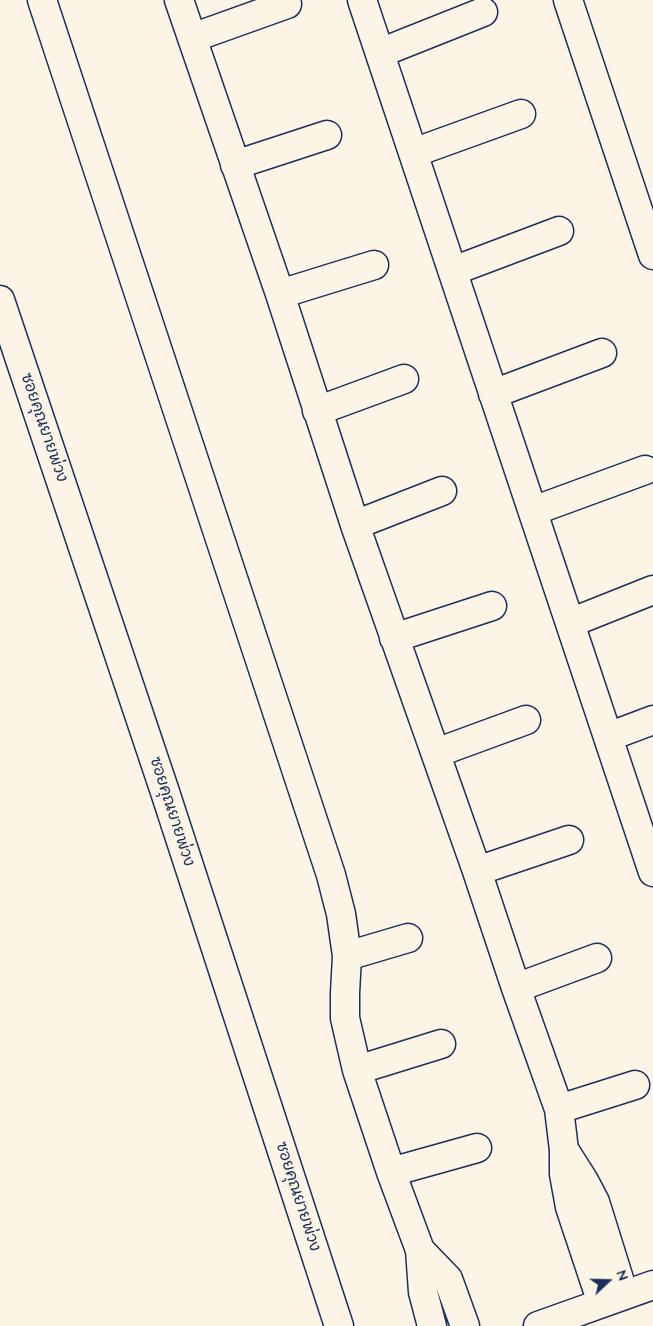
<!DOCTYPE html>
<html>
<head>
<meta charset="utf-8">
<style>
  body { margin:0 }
  #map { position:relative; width:653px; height:1326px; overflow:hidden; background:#fcf5e5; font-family:"Architects Daughter",sans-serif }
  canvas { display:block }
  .north { position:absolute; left:583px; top:1256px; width:50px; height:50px; -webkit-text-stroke:4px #fcf5e5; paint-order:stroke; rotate:69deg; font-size:14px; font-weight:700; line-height:20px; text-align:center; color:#1b2f5e }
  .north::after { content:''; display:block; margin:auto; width:18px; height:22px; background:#1b2f5e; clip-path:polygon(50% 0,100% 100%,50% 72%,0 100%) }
</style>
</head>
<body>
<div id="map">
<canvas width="653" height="1326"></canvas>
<div class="north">N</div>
</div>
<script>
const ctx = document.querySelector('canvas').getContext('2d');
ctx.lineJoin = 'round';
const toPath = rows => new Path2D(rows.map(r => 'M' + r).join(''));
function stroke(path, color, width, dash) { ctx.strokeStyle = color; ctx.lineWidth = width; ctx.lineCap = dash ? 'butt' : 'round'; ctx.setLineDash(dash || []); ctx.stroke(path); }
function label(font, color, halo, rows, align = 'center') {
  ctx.font = font + ' "Architects Daughter","Playpen Sans Thai",sans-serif'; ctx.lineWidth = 4; ctx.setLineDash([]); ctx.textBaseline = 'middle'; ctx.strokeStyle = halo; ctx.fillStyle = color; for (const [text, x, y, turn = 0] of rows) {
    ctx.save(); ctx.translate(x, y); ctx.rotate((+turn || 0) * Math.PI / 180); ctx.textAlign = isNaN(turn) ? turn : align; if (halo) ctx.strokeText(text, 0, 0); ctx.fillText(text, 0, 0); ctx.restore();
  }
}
const minor = toPath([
  [42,0,331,875,341,914,347,956,345,993,345,1018,357,1070,391,1172,420,1250,423,1292,432,1326],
  [179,0,280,294,355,525,477,871,516,988,559,1109,564,1150,564,1174,570,1207,602,1303],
  [362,0,653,872],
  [568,0,653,255],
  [192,38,287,4],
  [380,53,483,12],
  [413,153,521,114],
  [235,165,327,135],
  [453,271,559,231],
  [280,294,374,265],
  [0,300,164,789,339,1326],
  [493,394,602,353],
  [317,411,404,379],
  [533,511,645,470],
  [355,525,442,491],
  [570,623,653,590],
  [394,638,492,606],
  [608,737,653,720],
  [436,753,526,720],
  [477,871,569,840],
  [347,956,408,938],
  [516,988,597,958],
  [357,1070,441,1044],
  [559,1109,635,1085],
  [565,1151,584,1181,595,1202,624,1295],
  [391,1172,477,1148],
  [420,1250,448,1279,465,1326],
  [538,1326,653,1285]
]);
stroke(minor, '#1b2f5e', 31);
stroke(minor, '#fcf5e5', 28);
label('16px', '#1b2f5e', '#fcf5e5', [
  ["ซอยคุณยายพ่วง",43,428,71],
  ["ซอยคุณยายพ่วง",171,812,72],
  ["ซอยคุณยายพ่วง",297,1197,72]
]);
</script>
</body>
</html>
